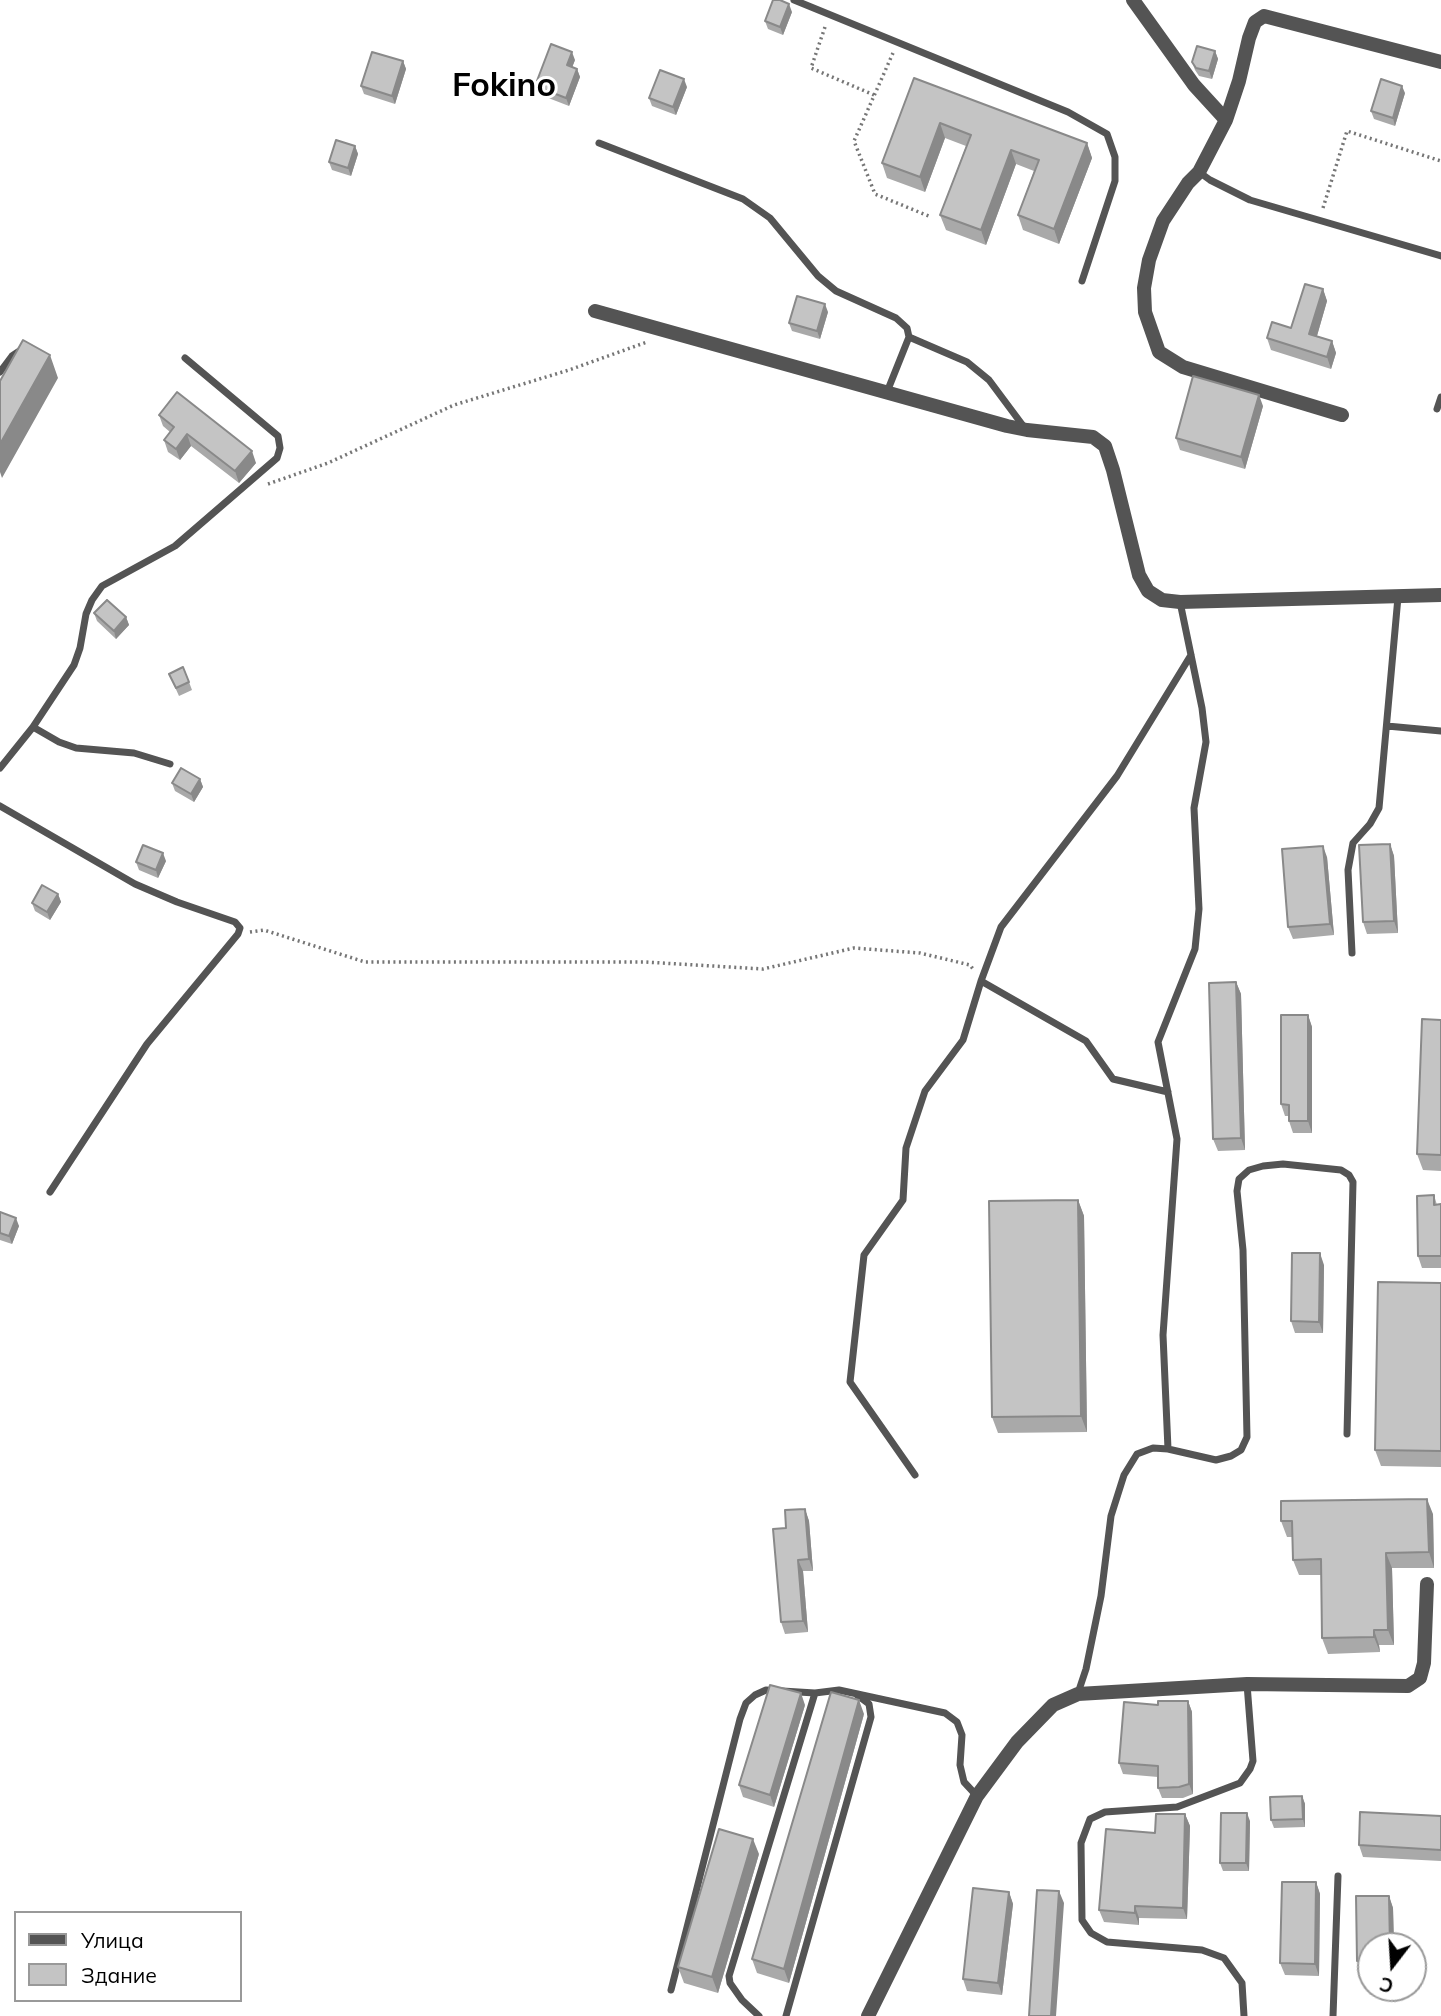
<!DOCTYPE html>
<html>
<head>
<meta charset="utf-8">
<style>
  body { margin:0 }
  #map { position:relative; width:1441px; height:2016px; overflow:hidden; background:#fff; font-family:Mulish,sans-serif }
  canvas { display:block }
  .legend { position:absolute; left:14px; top:1911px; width:228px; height:91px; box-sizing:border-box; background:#fff; border:2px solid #999; margin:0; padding:9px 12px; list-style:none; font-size:21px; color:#000 }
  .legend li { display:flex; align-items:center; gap:14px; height:35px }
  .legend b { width:35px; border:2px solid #999 }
  .north { position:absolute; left:1357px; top:1932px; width:70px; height:70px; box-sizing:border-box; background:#fff; border:2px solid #999; border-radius:50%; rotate:197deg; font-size:19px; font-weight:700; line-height:28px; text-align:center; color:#000 }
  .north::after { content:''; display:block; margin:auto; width:24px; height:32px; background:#000; clip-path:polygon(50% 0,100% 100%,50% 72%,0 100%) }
</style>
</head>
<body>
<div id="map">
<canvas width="1441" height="2016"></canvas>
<ul class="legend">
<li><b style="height:9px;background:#545454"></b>Улица</li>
<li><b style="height:19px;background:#c4c4c4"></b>Здание</li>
</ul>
<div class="north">С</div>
</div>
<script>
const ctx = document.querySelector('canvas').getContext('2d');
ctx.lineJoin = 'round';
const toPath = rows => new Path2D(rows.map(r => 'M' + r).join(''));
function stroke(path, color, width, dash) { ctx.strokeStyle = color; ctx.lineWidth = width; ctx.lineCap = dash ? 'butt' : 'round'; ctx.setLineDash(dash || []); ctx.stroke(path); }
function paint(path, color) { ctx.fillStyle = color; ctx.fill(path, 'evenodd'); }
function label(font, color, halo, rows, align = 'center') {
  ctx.font = font + ' Mulish,sans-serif'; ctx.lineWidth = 6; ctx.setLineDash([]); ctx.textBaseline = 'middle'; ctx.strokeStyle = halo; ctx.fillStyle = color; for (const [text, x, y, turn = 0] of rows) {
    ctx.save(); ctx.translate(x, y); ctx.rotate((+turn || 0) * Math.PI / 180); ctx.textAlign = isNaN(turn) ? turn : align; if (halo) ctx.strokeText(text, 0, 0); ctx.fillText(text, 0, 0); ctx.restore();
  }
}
stroke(toPath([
  [825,27,811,68,874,95],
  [893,53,854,141,875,194,931,217],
  [1323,208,1347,131,1441,161],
  [268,484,328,463,454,405,569,370,647,342],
  [250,932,264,930,365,962,645,962,763,969,854,948,920,953,970,965,973,969]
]), '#767676', 3.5, [2, 3.5]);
stroke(toPath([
  [794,0,1068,112,1107,134,1115,157,1115,181,1082,281],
  [599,143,743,199,770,218,818,276,836,291,896,318,907,328,909,337,887,392],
  [1199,172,1210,180,1250,200,1441,256],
  [909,337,967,362,989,380,1024,427],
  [0,372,12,356,21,350],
  [1437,409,1441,397],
  [1387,726,1441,731],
  [33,727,59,742,76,748,134,753,170,764],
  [0,768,33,727,74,665,80,648,86,614,92,600,102,586,175,546,277,458,280,448,278,436,185,358],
  [0,806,135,884,177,902,235,922,240,928,238,934,147,1044,50,1192],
  [1352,953,1348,870,1353,843,1370,824,1379,808,1398,597],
  [1168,1092,1113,1079,1086,1041,981,981,1001,927,1117,776,1191,655],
  [1168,1449,1163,1335,1177,1139,1158,1042,1195,949,1199,909,1194,808,1206,742,1202,708,1180,602],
  [915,1475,850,1382,864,1255,903,1200,906,1148,925,1091,963,1040,981,981],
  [1078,1693,1086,1669,1101,1596,1111,1516,1124,1475,1137,1454,1153,1448,1168,1449,1216,1460,1231,1456,1241,1450,1247,1437,1243,1250,1237,1191,1239,1179,1249,1170,1263,1166,1283,1164,1341,1170,1349,1175,1353,1182,1347,1434],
  [671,1990,740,1719,746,1703,755,1695,766,1690,815,1693,839,1690,945,1713,957,1722,962,1735,960,1765,964,1782,977,1796],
  [759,2016,742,2000,730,1983,729,1976,815,1693],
  [786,2016,871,1717,869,1704,857,1695],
  [1244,2016,1242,1983,1224,1958,1202,1950,1107,1942,1091,1933,1082,1920,1081,1843,1090,1819,1105,1812,1177,1807,1240,1783,1250,1769,1253,1761,1247,1684],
  [1333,2016,1338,1876]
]), '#545454', 7);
stroke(toPath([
  [1133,0,1194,85,1226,120,1199,172,1188,183,1163,221,1149,260,1144,288,1145,312,1159,352,1183,367,1342,415],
  [1226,120,1239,81,1249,38,1255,22,1264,16,1441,62],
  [595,311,1007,426,1027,430,1093,437,1105,446,1113,470,1139,575,1148,591,1162,600,1180,602,1441,595],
  [868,2016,977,1796,1017,1742,1053,1705,1078,1694,1247,1684,1408,1686,1420,1678,1424,1663,1427,1584]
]), '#545454', 14);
paint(toPath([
  [792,12,783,35,768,29,765,21],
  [1215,51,1218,59,1212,79,1199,76,1195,70,1192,62],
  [575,60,572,67,577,69,580,77,569,106,538,94,535,86],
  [403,61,406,69,395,104,364,94,361,86],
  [914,78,1087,143,1092,158,1059,244,1023,230,1018,215,1034,171,1016,164,986,245,946,230,940,215,966,146,945,138,925,192,887,178,882,163],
  [687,87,676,115,652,106,649,98],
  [1405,93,1395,126,1374,119,1371,111],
  [355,146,358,154,351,176,332,170,329,162],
  [1323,289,1327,301,1317,336,1332,341,1336,353,1331,369,1271,350,1267,338,1291,328],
  [828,312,820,339,792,331,789,323],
  [1263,406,1245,469,1180,450,1176,438],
  [159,415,256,463,239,483,191,446,180,460,168,452,164,440,170,432,163,426],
  [94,613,126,617,129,625,116,639,97,621],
  [169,674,189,682,192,690,179,696],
  [200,779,203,787,194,802,175,791,172,783],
  [1390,844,1394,856,1398,933,1367,934,1363,922],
  [1327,857,1334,935,1293,939,1288,927],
  [166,861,158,878,139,870,136,862],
  [58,894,61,902,50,920,35,911,32,903],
  [1236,982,1241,994,1245,1150,1218,1151,1213,1139],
  [1308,1015,1312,1027,1312,1133,1293,1133,1289,1121,1289,1116,1285,1116,1281,1104],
  [1441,1020,1441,1171,1423,1170,1417,1154],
  [1434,1195,1437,1205,1441,1204,1441,1268,1422,1268,1418,1256],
  [1078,1200,1084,1216,1087,1432,998,1433,992,1417],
  [0,1212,19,1226,12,1244,0,1240],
  [1324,1265,1323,1333,1295,1333,1291,1321],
  [1441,1283,1441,1467,1381,1466,1375,1450],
  [805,1509,809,1521,813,1571,803,1571,808,1632,785,1634,781,1622,786,1528],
  [1433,1514,1434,1568,1392,1568,1394,1645,1379,1645,1380,1652,1328,1654,1322,1638,1321,1575,1299,1575,1293,1560,1293,1537,1287,1537,1281,1521],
  [1188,1701,1192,1712,1193,1794,1183,1798,1162,1798,1158,1788,1158,1777,1123,1774,1119,1763,1158,1705],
  [805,1705,774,1807,743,1797,739,1785],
  [864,1714,789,1983,757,1973,752,1959],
  [1302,1796,1305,1804,1305,1827,1274,1828,1271,1820],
  [1185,1814,1190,1826,1187,1919,1139,1918,1139,1925,1104,1922,1099,1910,1155,1833],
  [1441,1816,1441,1861,1363,1857,1359,1845],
  [1250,1821,1249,1871,1223,1871,1220,1863],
  [759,1854,718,1993,684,1983,678,1967],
  [1316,1882,1320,1894,1319,1976,1285,1975,1280,1963],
  [1009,1892,1013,1904,1002,1995,967,1991,963,1979],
  [1389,1896,1393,1908,1394,1946,1371,1946,1371,1973,1361,1973,1357,1961]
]), '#a9a9a9');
paint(toPath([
  [789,4,792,12,783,35,780,27],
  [1215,51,1218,59,1212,79,1209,71],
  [572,52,575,60,570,73,567,65],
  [403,61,406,69,395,104,392,96],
  [577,69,580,77,569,106,566,98],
  [684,79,687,87,676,115,673,107],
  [1402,86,1405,93,1395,126,1393,118],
  [940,123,945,138,925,192,920,177],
  [1087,143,1092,158,1059,244,1054,229],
  [355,146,358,154,351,176,348,168],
  [1011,150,1016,164,986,245,981,230],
  [1323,289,1327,301,1314,346,1309,334],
  [825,304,828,312,820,339,817,331],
  [1332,341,1336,353,1331,369,1327,357],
  [50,355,58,378,2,478,0,472,0,444],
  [1259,395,1263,406,1245,469,1241,457],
  [187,434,191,446,180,460,176,449],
  [252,451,256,463,239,483,235,471],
  [126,617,129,625,116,639,114,631],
  [200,779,203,787,194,802,191,794],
  [1390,844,1394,856,1398,933,1394,921],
  [1323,846,1327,857,1334,935,1330,924],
  [163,853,166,861,158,878,156,870],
  [58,894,61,902,50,920,47,912],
  [1236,982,1241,994,1245,1150,1241,1138],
  [1308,1015,1312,1027,1312,1133,1308,1121],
  [1078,1200,1084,1216,1087,1432,1081,1416],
  [16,1218,19,1226,12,1244,9,1236],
  [1320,1253,1324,1265,1323,1333,1319,1322],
  [1427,1499,1433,1514,1434,1568,1429,1552],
  [805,1509,809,1521,813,1571,809,1559],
  [1386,1553,1392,1568,1394,1645,1388,1630],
  [798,1560,803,1571,808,1632,803,1621],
  [1374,1630,1379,1645,1380,1652,1374,1637],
  [801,1693,805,1705,774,1807,770,1795],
  [859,1700,864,1714,789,1983,784,1969],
  [1188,1701,1192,1712,1193,1794,1189,1784],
  [1302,1796,1305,1804,1305,1827,1303,1819],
  [1247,1813,1250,1821,1249,1871,1246,1863],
  [1185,1814,1190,1826,1187,1919,1183,1908],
  [753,1839,759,1854,718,1993,712,1977],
  [1316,1882,1320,1894,1319,1976,1315,1964],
  [1059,1891,1064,1903,1056,2016,1051,2016],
  [1009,1892,1013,1904,1002,1995,998,1983],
  [1389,1896,1393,1908,1394,1946,1390,1946],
  [1135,1906,1139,1918,1139,1925,1135,1913]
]), '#898989');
const building = toPath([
  [773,0,780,0,789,4,780,27,765,21,773,0],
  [551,44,572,52,567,65,577,69,566,98,535,86,551,44],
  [1197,46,1215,51,1209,71,1196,68,1192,62,1197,46],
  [372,52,403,61,392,96,361,86,372,52],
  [660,70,684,79,673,107,649,98,660,70],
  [914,78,1087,143,1054,229,1018,215,1039,160,1011,150,981,230,940,215,971,135,940,123,920,177,882,163,914,78],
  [1381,79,1402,86,1393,118,1371,111,1381,79],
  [336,140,355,146,348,168,329,162,336,140],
  [1305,284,1323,289,1309,334,1332,341,1327,357,1267,338,1272,322,1291,328,1305,284],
  [797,296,825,304,817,331,789,323,797,296],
  [23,340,50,355,0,444,0,381,23,340],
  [1193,376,1259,395,1241,457,1176,438,1193,376],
  [177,392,252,451,235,471,187,434,176,449,164,440,174,427,159,415,177,392],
  [107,600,126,617,114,631,94,613,107,600],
  [183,667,189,682,176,688,169,674,183,667],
  [181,768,200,779,191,794,172,783,181,768],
  [1390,844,1394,921,1363,922,1359,845,1390,844],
  [143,845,163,853,156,870,136,862,143,845],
  [1323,846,1330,924,1288,927,1282,849,1323,846],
  [42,885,58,894,47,912,32,903,42,885],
  [1236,982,1241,1138,1213,1139,1209,983,1236,982],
  [1281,1015,1308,1015,1308,1121,1289,1121,1289,1105,1281,1104,1281,1015],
  [1422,1019,1441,1020,1441,1155,1417,1154,1422,1019],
  [1434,1195,1434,1205,1441,1204,1441,1256,1418,1256,1417,1196,1434,1195],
  [1078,1200,1081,1416,992,1417,989,1201,1078,1200],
  [0,1212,16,1218,9,1236,0,1233,0,1212],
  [1292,1253,1320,1253,1319,1322,1291,1321,1292,1253],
  [1378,1282,1441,1283,1441,1451,1375,1450,1378,1282],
  [1427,1499,1429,1552,1386,1553,1388,1630,1374,1630,1374,1637,1322,1638,1321,1559,1293,1560,1292,1521,1281,1521,1281,1501,1427,1499],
  [805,1509,809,1559,798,1560,803,1621,781,1622,773,1529,786,1528,785,1510,805,1509],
  [770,1685,801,1693,770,1795,739,1785,770,1685],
  [831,1692,859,1700,784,1969,752,1959,831,1692],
  [1158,1701,1188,1701,1189,1784,1179,1787,1158,1788,1158,1766,1119,1763,1124,1702,1158,1705,1158,1701],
  [1302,1796,1303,1819,1271,1820,1270,1797,1302,1796],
  [1360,1812,1441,1816,1441,1850,1359,1845,1360,1812],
  [1221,1813,1247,1813,1246,1863,1220,1863,1221,1813],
  [1156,1814,1185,1814,1183,1908,1135,1906,1135,1913,1099,1910,1106,1829,1155,1833,1156,1814],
  [719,1829,753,1839,712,1977,678,1967,719,1829],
  [1282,1882,1316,1882,1315,1964,1280,1963,1282,1882],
  [973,1888,1009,1892,998,1983,963,1979,973,1888],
  [1037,1890,1059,1891,1051,2016,1029,2016,1037,1890],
  [1356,1896,1389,1896,1390,1946,1371,1946,1371,1961,1357,1961,1356,1896]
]);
paint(building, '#c4c4c4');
stroke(building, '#898989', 2);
label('bold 33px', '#000', '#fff', [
  ["Fokino",504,86]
]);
</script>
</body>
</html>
